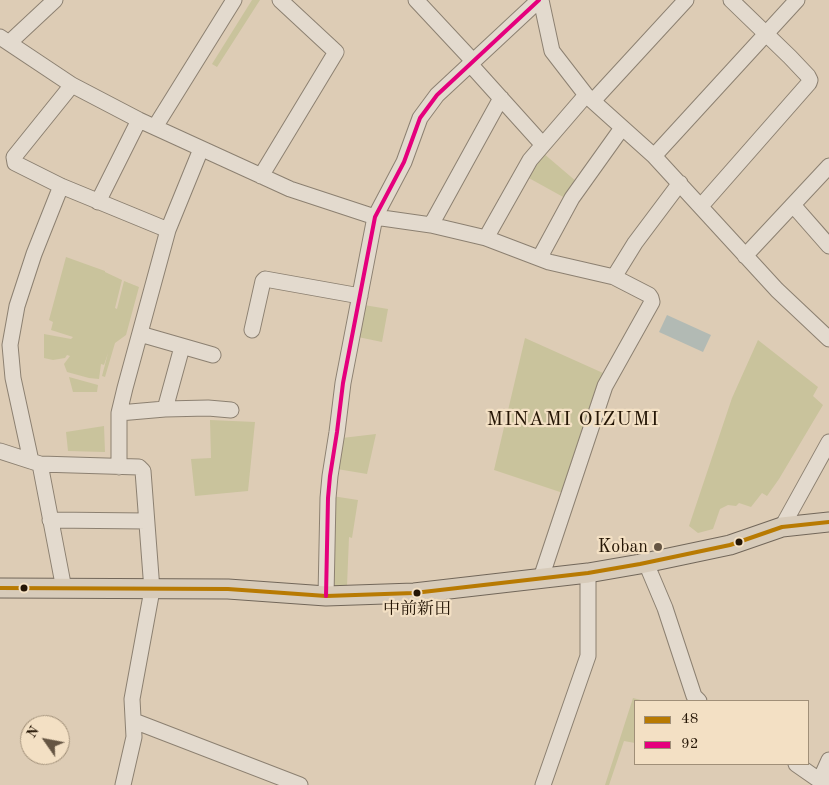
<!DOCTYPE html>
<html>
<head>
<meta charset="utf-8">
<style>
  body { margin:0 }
  #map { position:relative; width:829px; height:785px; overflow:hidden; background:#ddccb5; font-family:"Old Standard TT",serif }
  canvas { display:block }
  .legend { position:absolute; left:634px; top:700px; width:175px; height:65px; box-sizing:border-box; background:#f3e0c4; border:1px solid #a08f78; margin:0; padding:6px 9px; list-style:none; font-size:15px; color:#241505 }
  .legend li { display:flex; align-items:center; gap:10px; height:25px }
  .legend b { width:25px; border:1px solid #a08f78 }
  .north { position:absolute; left:20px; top:715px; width:50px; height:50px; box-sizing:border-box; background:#f3e0c4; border:1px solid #a08f78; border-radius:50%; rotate:303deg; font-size:14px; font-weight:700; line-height:20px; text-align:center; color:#241505 }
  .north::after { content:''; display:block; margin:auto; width:18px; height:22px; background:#655543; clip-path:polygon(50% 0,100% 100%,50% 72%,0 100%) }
</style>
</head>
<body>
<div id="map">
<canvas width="829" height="785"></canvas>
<ul class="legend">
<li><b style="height:6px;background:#b87a02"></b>48</li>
<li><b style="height:6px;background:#e5007d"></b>92</li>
</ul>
<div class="north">N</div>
</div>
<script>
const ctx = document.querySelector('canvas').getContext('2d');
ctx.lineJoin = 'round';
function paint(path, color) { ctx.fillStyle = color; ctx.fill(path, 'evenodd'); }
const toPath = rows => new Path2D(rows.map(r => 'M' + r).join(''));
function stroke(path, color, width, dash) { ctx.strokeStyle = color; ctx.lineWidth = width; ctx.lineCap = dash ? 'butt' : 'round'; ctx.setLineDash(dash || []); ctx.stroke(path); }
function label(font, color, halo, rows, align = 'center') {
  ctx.font = font + ' "Old Standard TT","Noto Serif JP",serif'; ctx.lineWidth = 4.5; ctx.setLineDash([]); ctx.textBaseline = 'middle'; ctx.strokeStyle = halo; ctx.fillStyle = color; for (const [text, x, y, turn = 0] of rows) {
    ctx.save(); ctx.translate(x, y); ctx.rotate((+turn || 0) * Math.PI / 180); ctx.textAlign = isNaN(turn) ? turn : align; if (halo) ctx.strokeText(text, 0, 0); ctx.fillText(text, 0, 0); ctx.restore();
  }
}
paint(toPath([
  [252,0,260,0,217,67,212,64],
  [543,153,577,182,565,198,527,177],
  [66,257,105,271,105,272,122,280,115,308,117,309,124,281,139,287,126,335,115,343,105,377,102,376,108,353,104,365,101,364,99,379,89,378,67,372,64,364,70,356,67,355,65,358,53,360,44,358,44,334,71,339,73,337,51,330,53,322,49,320],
  [364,305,388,309,382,342,358,337],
  [525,338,603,373,563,493,494,470],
  [758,340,818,387,813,396,823,405,779,479,767,496,762,493,751,507,739,503,736,506,728,505,720,509,713,529,698,533,689,526,732,398],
  [69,377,98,385,97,392,73,392],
  [210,420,255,422,248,491,195,496,191,459,211,458],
  [104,426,105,452,68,451,66,432],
  [376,434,367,474,337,469,342,438],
  [332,496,358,500,352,538,349,537,347,586,331,588],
  [633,698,645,701,635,701,635,743,624,741,609,785,605,785]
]), '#c9c39c');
paint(toPath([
  [667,315,711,335,703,352,659,332]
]), '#b2bab4');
const minor = toPath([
  [416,0,473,61],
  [541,0,552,51,586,95,654,156,777,290,829,339],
  [0,37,72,85,139,120,290,189,375,217,431,225,486,238,549,262,614,277,649,295,651,298,652,302,605,386,541,578],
  [10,42,55,0],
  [470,64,543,145],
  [72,85,14,157,15,163,61,186,168,230],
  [593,101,686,0],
  [155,127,234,0],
  [654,156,797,0],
  [261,176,336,52,280,0],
  [98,202,139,120],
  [793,205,829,246],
  [701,206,809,83,810,80,808,76,790,57,731,0],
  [431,225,501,98],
  [486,238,530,160,586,95],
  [745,256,829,166],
  [540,257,572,198,622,128],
  [614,277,635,243,680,183],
  [252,330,263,281,265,279,360,296],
  [140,334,213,355],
  [165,409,182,347],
  [119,413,165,409,208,408,231,410],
  [0,451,40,464,139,467,143,471,152,590,132,699,134,737,123,785],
  [31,461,13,378,10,345,17,306,34,254,61,186],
  [40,464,64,589],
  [119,467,119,413,125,388,168,230,201,149],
  [50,520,146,521],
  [782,527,829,442],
  [646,563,665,608,694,696,699,701],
  [326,596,328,498,330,476,337,432,343,383,375,217,404,162,420,118,437,95,539,0],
  [134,721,300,785],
  [796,764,826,785],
  [820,780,829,760],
  [543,785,588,656,588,573]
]);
const major = toPath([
  [0,588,228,589,326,596,414,593,588,573,640,564,730,545,782,527,829,522]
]);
stroke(minor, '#8c8071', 17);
stroke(major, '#72675a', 21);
stroke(minor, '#e3dace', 15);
stroke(major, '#d7cbba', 19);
stroke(toPath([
  [0,588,228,589,326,596,414,593,588,573,640,564,730,545,782,527,829,522]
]), '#b87a02', 4);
stroke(toPath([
  [326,596,328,498,330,476,337,432,343,383,375,217,404,162,420,118,437,95,539,0]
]), '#e5007d', 4);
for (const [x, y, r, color] of [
  [739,542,4.5,"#241505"],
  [658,547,5,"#655543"],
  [24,588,4.5,"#241505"],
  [417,593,4.5,"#241505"]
]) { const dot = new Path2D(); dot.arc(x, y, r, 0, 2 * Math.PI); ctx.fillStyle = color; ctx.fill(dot); stroke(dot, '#f3e0c4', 2); }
label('17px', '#241505', '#f3e0c4', [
  ["中前新田",417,610]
]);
label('18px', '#241505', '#f3e0c4', [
  ["Koban",648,547]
], 'right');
ctx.letterSpacing = '1px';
label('20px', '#241505', '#f3e0c4', [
  ["MINAMI OIZUMI",573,420]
]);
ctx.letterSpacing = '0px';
</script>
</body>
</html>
